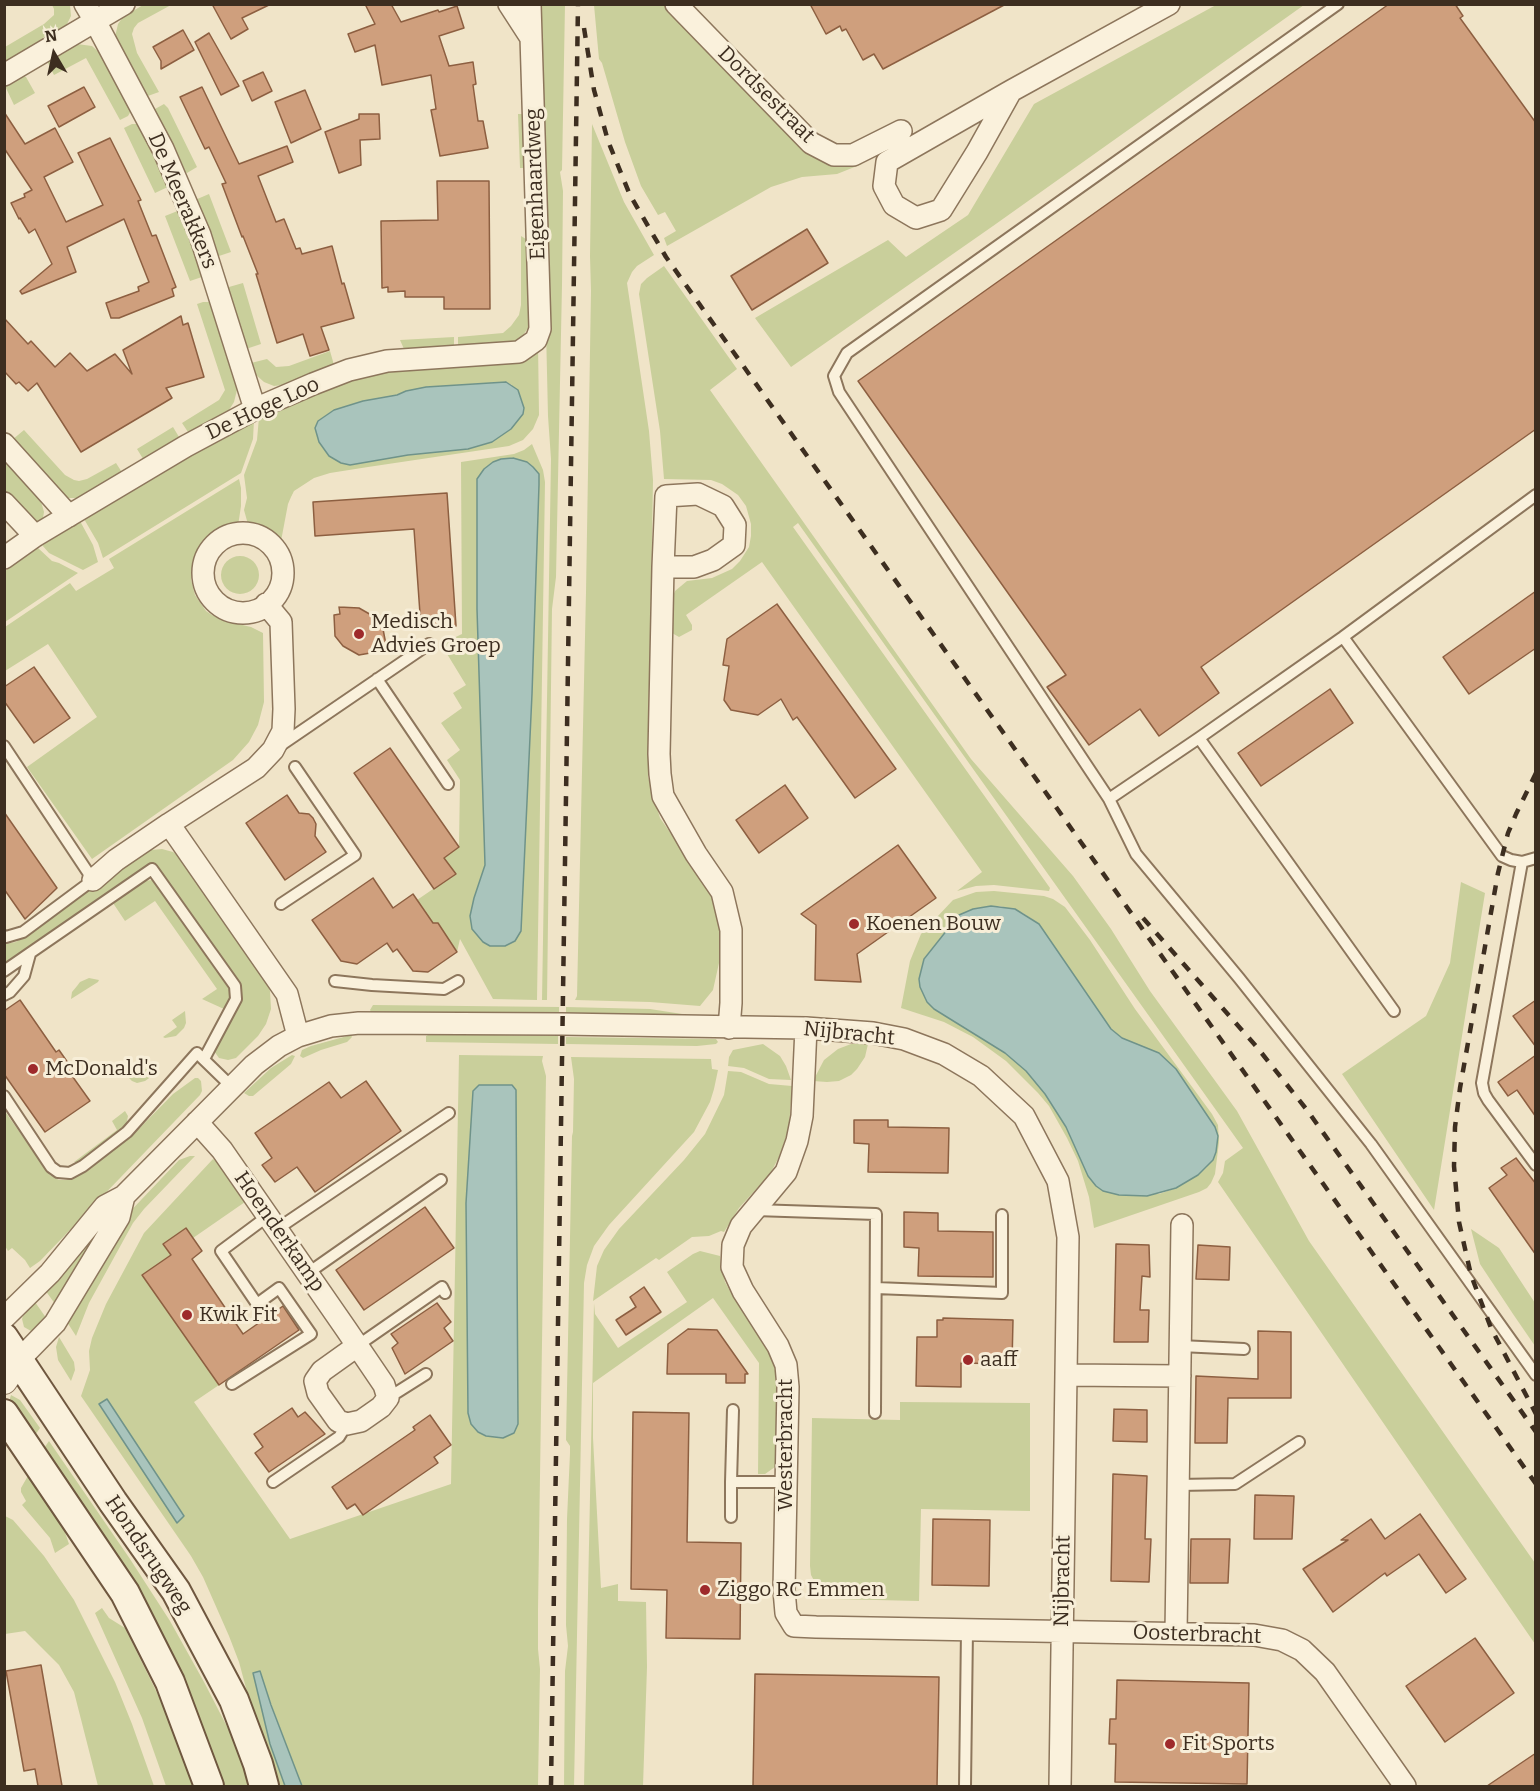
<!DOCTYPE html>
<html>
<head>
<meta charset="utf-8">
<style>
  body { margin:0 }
  #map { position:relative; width:1540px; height:1791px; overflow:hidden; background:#f0e4c8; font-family:Bitter,serif }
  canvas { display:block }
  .frame { position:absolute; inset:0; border:6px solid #3d2e20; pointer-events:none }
  .north { position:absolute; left:24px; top:24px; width:60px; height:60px; -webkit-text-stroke:4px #f7eed8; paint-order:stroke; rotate:351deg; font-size:16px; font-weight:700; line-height:24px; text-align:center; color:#3d2e20 }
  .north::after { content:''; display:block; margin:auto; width:21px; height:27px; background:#3d2e20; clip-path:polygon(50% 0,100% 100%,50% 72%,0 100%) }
</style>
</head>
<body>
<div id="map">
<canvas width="1540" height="1791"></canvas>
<div class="frame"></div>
<div class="north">N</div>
</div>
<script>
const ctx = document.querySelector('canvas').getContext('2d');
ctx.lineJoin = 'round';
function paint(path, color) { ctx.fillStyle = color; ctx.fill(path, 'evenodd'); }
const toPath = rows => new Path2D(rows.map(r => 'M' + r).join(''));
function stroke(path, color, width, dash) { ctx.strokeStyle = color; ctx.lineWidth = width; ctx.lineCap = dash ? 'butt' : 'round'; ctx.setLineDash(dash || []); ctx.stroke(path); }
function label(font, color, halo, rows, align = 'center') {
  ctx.font = font + ' Bitter,serif'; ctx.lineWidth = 6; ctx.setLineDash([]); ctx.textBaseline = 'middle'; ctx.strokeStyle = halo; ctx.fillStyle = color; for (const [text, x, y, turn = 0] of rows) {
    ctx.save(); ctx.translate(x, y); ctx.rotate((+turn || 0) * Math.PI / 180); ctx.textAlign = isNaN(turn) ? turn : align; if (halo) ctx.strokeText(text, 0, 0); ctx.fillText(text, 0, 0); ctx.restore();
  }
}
paint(toPath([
  [52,5,70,5,71,16,65,28,5,66,5,47,44,24,54,15,54,9],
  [143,5,171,5,138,23,134,28,132,34,137,53,159,92,145,97,115,37,118,24,123,17],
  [540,5,565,5,562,170,560,172,563,191,562,285,556,577,552,609,547,1000,542,1000,551,459,548,416,546,329,548,320,543,59],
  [594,5,667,5,808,153,833,165,846,166,861,162,862,164,837,174,802,177,771,187,667,246,664,238,676,231,665,212,658,215,641,186,625,142,602,63,599,59],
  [1216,5,1304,5,993,226,791,367,755,318,888,240,906,257,968,215,1034,104],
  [77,44,92,46,101,54,132,109,128,116,120,120,86,58,54,75,48,63,48,59],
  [22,75,26,77,35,93,14,105,5,86],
  [164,104,168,108,197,167,187,173,183,171,154,112,155,109],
  [518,114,526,114,528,168,520,168],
  [132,124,140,124,170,186,155,193,124,128],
  [592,124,624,202,654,255,637,266,632,272,627,283,649,431,653,480,648,777,660,818,706,884,714,901,719,922,719,963,713,990,700,1006,650,1002,575,1000,577,996,586,592,591,291,590,256],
  [209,194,231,252,216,257,195,200],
  [180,210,204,274,202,277,190,281,165,216],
  [521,236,529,241,531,321,528,328,521,338,513,343,458,346,458,337,503,333,511,326,519,315,521,305],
  [664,266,737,369,710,390,971,759,1073,876,1111,929,1150,991,1237,1111,1309,1241,1535,1563,1535,1644,1218,1182,1223,1173,1225,1161,1243,1148,798,523,793,527,1050,888,1049,891,994,885,976,886,957,891,982,872,762,562,686,615,692,625,692,630,679,637,672,633,671,601,675,591,687,581,712,578,732,569,740,561,749,547,751,536,751,524,746,506,738,495,722,484,711,480,664,479,660,431,639,294,641,284,647,278],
  [243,283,261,344,246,349,227,290,229,287],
  [203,302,213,302,238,386,234,402,229,410,224,415,190,432,188,432,182,423,219,400,225,390,197,304],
  [454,337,454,347,404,349,400,340],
  [538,344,539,415,533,429,523,440,509,446,368,467,330,473,314,478,294,491,291,497,288,504,281,541,249,528,244,510,247,498,244,475,257,440,259,417,356,376],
  [506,382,512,385,511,429,492,442,468,449,408,455,350,465,329,456,319,442,315,428,318,421,334,410,363,401,397,395,406,391,426,387],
  [330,351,334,365,283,385,274,386,264,382,255,374,251,363,267,359,276,367,289,366],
  [254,420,253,439,241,473,103,558,98,543,84,519,199,450],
  [173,427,179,437,178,440,145,462,137,449],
  [24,430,65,475,74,480,79,481,87,479,116,463,123,474,81,498,68,498,59,492,12,440],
  [532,444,543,470,545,482,537,1000,493,999,460,939,457,952,438,923,433,923,417,900,455,874,444,858,459,847,460,780,447,760,460,750,441,723,462,708,453,693,466,685,441,644,462,634,461,462,514,454,524,450],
  [4,458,40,498,44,512,43,518,38,521,34,521,5,493],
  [239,479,241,488,241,506,238,526,216,532,203,542,193,560,191,580,195,595,206,611,212,615,225,621,251,627,263,633,264,702,258,725,249,742,233,760,92,859,27,767,97,717,48,644,5,671,5,627,70,583,76,591,114,568,109,559],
  [80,521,93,545,98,562,83,570,49,553,42,545],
  [38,548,52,561,59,563,78,573,5,622,5,571],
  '221 575a19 19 0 1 1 38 0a19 19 0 1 1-38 0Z',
  [162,849,173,852,180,857,267,983,270,991,271,1009,266,1024,258,1036,236,1058,228,1060,219,1058,214,1051,242,997,242,990,159,870,5,967,5,944,16,942,137,857,151,850],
  [152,880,227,986,231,993,230,998,224,1009,202,999,217,989,155,901,125,921,113,903,144,881],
  [1461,882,1485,893,1434,1210,1342,1074,1426,1016,1450,963],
  [994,891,1044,896,1053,899,1065,907,1090,940,1135,1009,1212,1114,1218,1125,1219,1142,1215,1174,1211,1183,1207,1188,1199,1192,1094,1228,1089,1197,1078,1161,1067,1138,1049,1106,1038,1093,1006,1061,973,1037,944,1022,901,1008,910,961,921,934,953,900,976,892],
  [991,906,1000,906,1023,913,1039,924,1111,1029,1122,1038,1159,1053,1176,1069,1215,1127,1207,1167,1198,1175,1176,1188,1159,1194,1088,1176,1066,1127,1045,1094,1026,1071,1005,1053,934,1009,927,1002,920,987,919,979,924,958,959,915,973,909],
  [89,978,99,980,98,982,71,999,72,992,77,986,80,982],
  [373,1005,559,1007,559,1015,371,1012,370,1010],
  [566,1007,650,1009,682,1014,677,1016,566,1015],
  [185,1011,186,1023,184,1028,176,1036,165,1038,163,1037,177,1027,172,1020],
  [430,1034,558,1036,558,1044,426,1042,426,1036],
  [351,1035,352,1037,347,1042,321,1050,303,1058,300,1056,302,1050,311,1046],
  [566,1037,716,1039,718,1042,716,1044,697,1046,566,1044],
  [763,1044,780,1056,786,1066,791,1080,769,1079,744,1068,728,1066,729,1057,733,1050],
  [851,1044,868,1044,865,1057,857,1069,851,1075,839,1081,827,1082,813,1081,824,1060,838,1049],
  [292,1055,295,1056,291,1064,253,1096,249,1096,244,1093,271,1068],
  [459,1055,543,1056,542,1061,546,1076,538,1609,538,1649,540,1669,538,1786,302,1786,259,1672,253,1673,270,1744,285,1786,275,1786,257,1729,239,1662,229,1636,203,1577,191,1556,81,1396,90,1370,89,1351,92,1338,106,1304,144,1233,213,1159,219,1163,245,1202,193,1238,186,1228,164,1245,171,1255,219,1385,194,1402,290,1539,451,1484],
  [106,1399,184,1515,178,1522,99,1405],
  [571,1057,711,1059,712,1069,718,1070,714,1089,710,1102,694,1132,609,1225,594,1246,587,1265,584,1283,574,1786,564,1786,565,1671,568,1646,566,1625,567,1519,570,1453,570,1446,566,1440,572,1136,573,1132,574,1079],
  [156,1062,157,1065,155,1074,145,1081,137,1083,132,1081,125,1074,138,1064,143,1071],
  [728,1071,741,1072,769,1084,792,1086,789,1128,779,1157,770,1174,739,1208,724,1232,721,1231,709,1236,692,1237,659,1260,656,1258,593,1301,597,1266,604,1250,619,1229,684,1160,705,1134,724,1095],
  [195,1078,198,1078,201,1081,202,1091,200,1095,40,1261,30,1268,25,1260,12,1248,8,1251,5,1246,4,1110,50,1175,59,1180,66,1180,75,1177,132,1136,173,1094],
  [125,1111,128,1116,126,1126,119,1133,78,1162,74,1162,117,1130,112,1121],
  [190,1156,195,1156,144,1209,133,1223,89,1303,76,1336,67,1322,122,1220,179,1160],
  [111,1209,58,1308,45,1290],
  [1471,1229,1499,1248,1535,1303,1535,1346,1513,1314,1480,1264],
  [700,1251,720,1256,721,1266,725,1282,731,1293,759,1333,774,1361,777,1391,775,1467,765,1474,758,1474,759,1363,713,1298,593,1383,593,1438,601,1588,618,1584,618,1601,646,1602,647,1667,643,1786,584,1786,594,1303,595,1314,618,1348,687,1302,667,1272,693,1254],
  [35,1302,49,1322,39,1329,31,1331,24,1327,22,1319,23,1316],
  [59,1337,74,1362,75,1370,71,1381,58,1360,56,1347],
  [11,1395,20,1400,40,1428,33,1438,9,1402],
  [900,1402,1030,1403,1030,1511,921,1509,919,1601,834,1599,819,1590,811,1575,810,1566,812,1418,900,1420],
  [49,1441,130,1559,170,1621,204,1682,235,1742,250,1786,219,1786,42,1451],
  [29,1474,60,1518,69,1544,55,1553,50,1538,22,1505,26,1501,21,1492,21,1488],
  [5,1516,13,1520,44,1556,74,1600,115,1682,132,1724,154,1786,98,1786,74,1692,59,1665,25,1631,5,1634],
  [102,1608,109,1618,125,1628,161,1701,193,1786,166,1786,142,1718,95,1613]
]), '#c9cf9b');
const water = toPath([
  [506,382,518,390,524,408,523,414,511,429,492,442,468,449,408,455,350,465,341,463,329,456,319,442,315,428,318,421,334,410,363,401,397,395,406,391,426,387,506,382],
  [513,458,527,462,533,467,539,474,539,485,532,694,521,931,515,941,505,946,490,946,483,942,472,929,470,916,474,898,485,865,477,609,477,479,484,469,493,462,501,459,513,458],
  [991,906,1015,909,1039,924,1111,1029,1122,1038,1159,1053,1176,1069,1215,1127,1218,1136,1216,1152,1213,1160,1198,1175,1176,1188,1147,1196,1119,1195,1103,1191,1096,1186,1088,1176,1066,1127,1045,1094,1026,1071,1005,1053,934,1009,927,1002,920,987,919,979,924,959,959,915,973,909,991,906],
  [479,1085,512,1085,516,1090,518,1424,514,1433,503,1438,486,1436,478,1432,471,1424,468,1413,466,1203,473,1091,479,1085],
  [107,1399,184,1516,177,1523,99,1404,107,1399],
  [260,1671,271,1705,302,1786,285,1786,270,1744,253,1673,260,1671]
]);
paint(water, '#a9c4bc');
stroke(water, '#6f938a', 1.5);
const building = toPath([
  [212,4,271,4,242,18,248,29,231,39,212,4],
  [365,4,391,4,401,22,438,10,439,12,457,6,464,28,439,36,449,66,473,62,476,84,473,85,478,121,483,121,488,148,440,156,431,110,436,109,431,75,382,85,375,45,355,52,348,34,375,24,365,4],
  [810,4,1006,4,883,69,874,54,863,60,846,29,842,31,840,26,826,34,810,4],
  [1389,4,1455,4,1463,16,1460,18,1536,123,1536,429,1201,667,1219,693,1159,736,1140,709,1089,745,1047,687,1066,675,858,381,1389,4],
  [183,30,194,50,161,69,161,61,153,47,183,30],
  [209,33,239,86,221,95,195,42,209,33],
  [263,72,272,91,252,101,243,81,263,72],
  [84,87,95,107,59,127,48,106,84,87],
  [202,87,239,164,287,146,293,162,258,176,276,222,284,219,296,249,300,248,302,254,332,246,342,284,344,283,354,318,321,327,329,350,310,356,303,334,277,343,260,287,256,274,258,274,243,236,242,237,222,184,226,183,209,147,205,149,180,97,202,87],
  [305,90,321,129,291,143,275,102,305,90],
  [4,112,25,144,55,128,73,162,44,177,66,222,103,205,78,153,110,138,141,200,138,201,152,236,156,235,176,287,172,289,174,296,119,318,111,318,106,303,139,291,138,287,149,282,124,219,67,247,76,272,22,294,20,291,52,264,35,229,29,233,20,218,19,219,11,203,25,197,24,194,32,190,4,148,4,112],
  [359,114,379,114,380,139,360,140,361,165,339,173,325,132,359,119,359,114],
  [437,181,489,181,490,309,444,309,444,297,405,297,405,291,388,292,388,287,382,288,381,221,438,220,437,181],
  [807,229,828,263,752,310,731,276,807,229],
  [181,316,183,325,188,323,204,377,166,388,172,398,81,452,37,383,28,391,19,382,16,384,4,371,4,318,28,344,31,341,55,367,70,353,87,371,115,354,132,374,123,350,181,316],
  [447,493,456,626,421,628,414,529,315,536,313,502,447,493],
  [1536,591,1536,648,1469,694,1443,657,1536,591],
  [777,604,896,769,855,798,797,717,793,720,781,699,758,715,731,710,724,700,729,666,723,665,727,639,777,604],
  [339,607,359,608,373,616,383,629,387,650,359,655,343,646,335,636,334,615,340,614,339,607],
  [34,667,70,718,34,743,4,701,4,687,34,667],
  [1330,689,1353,723,1261,786,1238,753,1330,689],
  [390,748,459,847,444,858,456,874,434,889,354,773,390,748],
  [785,785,808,818,759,853,736,820,785,785],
  [287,795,299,813,309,814,313,818,316,824,315,836,326,852,285,880,246,823,287,795],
  [4,812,57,888,25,919,4,889,4,812],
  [898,845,936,898,857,954,861,982,815,980,816,925,801,914,898,845],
  [373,878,393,908,413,894,433,923,438,923,457,952,428,972,413,971,397,949,393,952,387,943,357,964,341,961,312,920,373,878],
  [20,1000,56,1052,59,1050,73,1070,70,1073,90,1101,45,1132,4,1074,4,1011,20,1000],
  [1536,1000,1536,1047,1513,1016,1536,1000],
  [1536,1055,1536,1117,1517,1090,1508,1096,1498,1082,1536,1055],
  [366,1081,401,1131,315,1192,297,1167,275,1182,262,1165,272,1158,255,1133,329,1082,341,1098,366,1081],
  [854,1120,888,1120,888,1127,949,1128,948,1173,868,1172,869,1144,854,1143,854,1120],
  [1516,1158,1536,1184,1536,1255,1489,1188,1507,1175,1501,1168,1516,1158],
  [425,1207,454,1248,364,1310,336,1270,425,1207],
  [904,1212,938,1213,938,1231,993,1232,993,1277,918,1276,919,1248,904,1247,904,1212],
  [186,1228,202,1251,192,1259,243,1334,283,1306,299,1330,219,1385,142,1275,171,1255,163,1244,186,1228],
  [1116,1244,1149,1245,1150,1277,1142,1276,1140,1310,1149,1310,1148,1342,1114,1342,1116,1244],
  [1198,1245,1230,1247,1229,1280,1196,1279,1198,1245],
  [644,1287,661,1312,626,1335,616,1320,636,1307,630,1297,644,1287],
  [437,1303,451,1322,444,1328,453,1341,405,1374,392,1348,398,1343,391,1334,437,1303],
  [943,1318,1013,1320,1012,1364,961,1363,961,1387,916,1386,917,1337,937,1337,937,1320,943,1320,943,1318],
  [688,1329,717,1330,748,1374,745,1374,745,1383,726,1383,726,1374,667,1374,668,1344,688,1329],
  [1258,1331,1291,1332,1291,1398,1228,1398,1227,1443,1195,1443,1196,1376,1258,1379,1258,1331],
  [292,1408,298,1417,305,1412,325,1434,269,1472,255,1453,263,1447,254,1434,292,1408],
  [1114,1409,1147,1410,1147,1442,1113,1441,1114,1409],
  [633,1412,689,1413,687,1542,741,1543,740,1639,666,1638,667,1590,631,1589,633,1412],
  [430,1415,451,1445,434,1457,438,1463,363,1515,355,1504,347,1509,332,1487,415,1430,413,1427,430,1415],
  [1113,1474,1147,1476,1145,1539,1151,1539,1149,1582,1111,1581,1113,1474],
  [1255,1495,1294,1496,1292,1539,1254,1539,1255,1495],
  [1420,1514,1466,1579,1446,1593,1419,1554,1387,1576,1385,1573,1333,1612,1303,1569,1348,1540,1341,1540,1371,1519,1385,1539,1420,1514],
  [933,1519,990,1520,989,1586,932,1585,933,1519],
  [1191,1539,1230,1539,1228,1583,1190,1583,1191,1539],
  [1475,1638,1514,1693,1445,1742,1406,1686,1475,1638],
  [41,1665,62,1786,38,1786,35,1769,24,1771,6,1671,41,1665],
  [755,1674,939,1677,937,1786,753,1786,755,1674],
  [1117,1680,1249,1683,1247,1784,1115,1782,1116,1744,1109,1744,1110,1719,1116,1719,1117,1680],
  [1536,1753,1536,1786,1487,1786,1536,1753]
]);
paint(building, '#cf9f7d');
stroke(building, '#8d5f41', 1.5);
const service = toPath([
  [1338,4,847,353,834,376,839,392,1109,799,1136,854,1239,978,1371,1144,1536,1375],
  [1343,637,1502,856,1511,860,1522,862,1536,858],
  [377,679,448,784],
  [1199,738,1394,1011],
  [281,745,429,644],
  [4,746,93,880,23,932,6,937,4,936],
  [1109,799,1199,738,1343,637,1536,495],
  [1522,862,1482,1083,1484,1093,1488,1100,1536,1165],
  [281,904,355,855,295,767],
  [4,971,152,869,235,986,236,999,204,1059],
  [335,981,372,985,444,989,458,981],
  [4,995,10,992,24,976,30,954],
  [4,1096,51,1167,58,1172,70,1173,83,1166,127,1132,197,1053,232,1087],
  [755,1210,876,1214,875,1413],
  [277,1229,449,1113],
  [308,1273,441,1180],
  [876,1288,1002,1293,1002,1215],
  [357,1346,442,1287,445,1293],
  [1180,1346,1244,1349],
  [232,1384,311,1334,279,1288,257,1304,221,1251,268,1216],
  [388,1398,426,1374],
  [733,1410,731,1482,786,1482],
  [273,1482,339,1437,347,1424],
  [1178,1485,1235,1484,1299,1442],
  [731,1517,731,1482],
  [965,1786,967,1630]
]);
const minor = toPath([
  [85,4,95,21,163,149,200,235,255,409],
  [509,4,531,38],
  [676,4,811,143,834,155,853,155,901,131],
  [4,75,124,4],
  [1011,91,977,152,941,210,916,218,894,205,884,186,887,162,1011,91,1169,4],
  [4,444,69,516],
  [4,503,35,536],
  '203 573a40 40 0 1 1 80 0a40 40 0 1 1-80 0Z',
  [4,558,35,536,186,446,255,409,313,384,349,370,387,361,519,352,536,340,540,329,530,4],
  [663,567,694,567,713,560,734,545,735,525,723,506,698,494,666,496,663,567,659,754,660,774,663,796,696,854,722,892,731,930,731,1003,729,1028],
  [266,604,281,622,284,709,283,731,273,750,256,768,169,824,287,994,298,1036],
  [93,880,116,860,169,824],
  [806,1028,802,1116,797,1141,786,1172,741,1226,733,1245,732,1267,743,1291,778,1346,786,1365,788,1387,784,1590,786,1613,794,1626,816,1627,1254,1635,1282,1640,1302,1650,1325,1672,1405,1786],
  [197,1122,222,1150,346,1329,384,1385,388,1398,381,1407,361,1421,347,1424,338,1421,318,1393,315,1381,322,1371,357,1346],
  [4,1318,50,1273,105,1206,124,1196,254,1065,279,1046,298,1036,331,1026,359,1023,562,1024,806,1028,873,1033,904,1039,944,1054,981,1076,1024,1116,1058,1181,1068,1237,1060,1786],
  [18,1361,55,1323,119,1217,124,1196],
  [1066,1375,1180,1376],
  [1176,1633,1182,1225]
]);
const tertiary = toPath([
  [4,1381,18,1361]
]);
const secondary = toPath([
  [4,1338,113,1502,176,1591,234,1700,258,1764,264,1786],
  [4,1414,125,1593,170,1682,209,1786]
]);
stroke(service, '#8d765c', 14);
stroke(minor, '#8d765c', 24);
stroke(tertiary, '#8d765c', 28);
stroke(secondary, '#6f573f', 32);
stroke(service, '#faf1dc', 10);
stroke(minor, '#faf1dc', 21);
stroke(tertiary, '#faf1dc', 26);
stroke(secondary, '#faf1dc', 28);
stroke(toPath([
  [584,28,594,90,608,141,630,195,666,257,1536,1484],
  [1536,773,1516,814,1508,833,1498,873,1460,1088,1455,1127,1454,1166,1459,1222,1471,1275,1491,1328,1536,1414],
  [1143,918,1256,1046,1307,1110,1536,1432],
  [551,1786,578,4]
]), '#3d2e20', 4.5, [10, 10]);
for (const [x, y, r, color] of [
  [359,634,6,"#9e2a2b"],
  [854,924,6,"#9e2a2b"],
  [33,1069,6,"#9e2a2b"],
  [187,1315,6,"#9e2a2b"],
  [968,1360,6,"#9e2a2b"],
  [705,1590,6,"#9e2a2b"],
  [1170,1744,6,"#9e2a2b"]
]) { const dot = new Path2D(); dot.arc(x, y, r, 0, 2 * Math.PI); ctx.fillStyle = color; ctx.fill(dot); stroke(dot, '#f7eed8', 2); }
label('21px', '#3d2e20', '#f7eed8', [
  ["Dordsestraat",766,95,45],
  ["Eigenhaardweg",536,184,-92],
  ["De Meerakkers",182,201,67],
  ["De Hoge Loo",263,409,-25],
  ["Nijbracht",849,1034,6],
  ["Hoenderkamp",279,1232,55],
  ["Westerbracht",786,1445,-90],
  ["Hondsrugweg",148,1555,56],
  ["Nijbracht",1063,1581,-89],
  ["Oosterbracht",1197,1635,2]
]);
label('21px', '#3d2e20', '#f7eed8', [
  ["Medisch",371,622],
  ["Advies Groep",371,646],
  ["Koenen Bouw",866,924],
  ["McDonald's",45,1069],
  ["Kwik Fit",199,1315],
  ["aaff",980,1360],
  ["Ziggo RC Emmen",717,1590],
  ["Fit Sports",1182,1744]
], 'left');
</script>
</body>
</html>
